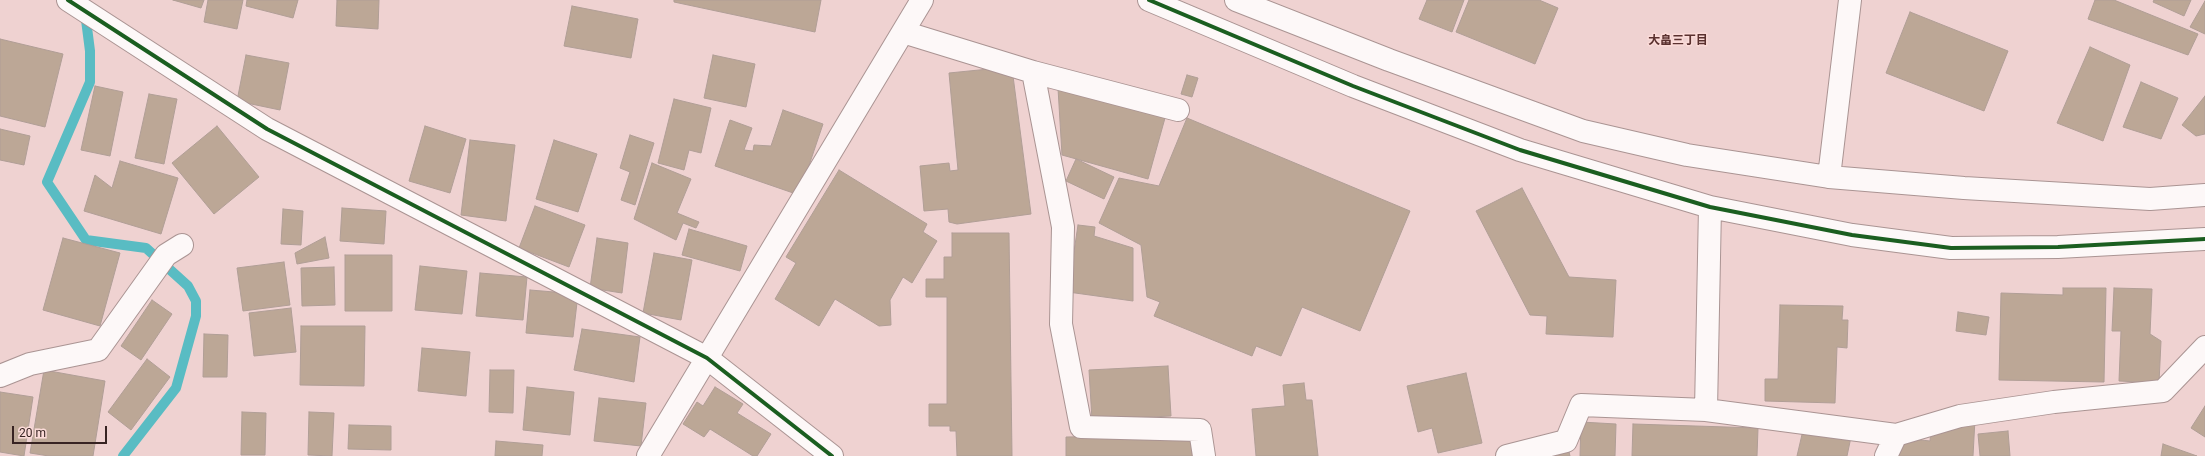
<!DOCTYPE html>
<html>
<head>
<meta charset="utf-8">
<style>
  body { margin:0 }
  #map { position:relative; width:2205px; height:456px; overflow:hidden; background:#efd2d1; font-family:Roboto,sans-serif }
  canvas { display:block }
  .scale { position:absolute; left:12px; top:426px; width:95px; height:18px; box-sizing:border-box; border:2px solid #372322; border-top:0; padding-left:5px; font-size:12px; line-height:14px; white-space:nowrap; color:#372322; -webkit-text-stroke:3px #fbdbd8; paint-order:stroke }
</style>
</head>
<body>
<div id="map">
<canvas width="2205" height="456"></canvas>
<div class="scale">20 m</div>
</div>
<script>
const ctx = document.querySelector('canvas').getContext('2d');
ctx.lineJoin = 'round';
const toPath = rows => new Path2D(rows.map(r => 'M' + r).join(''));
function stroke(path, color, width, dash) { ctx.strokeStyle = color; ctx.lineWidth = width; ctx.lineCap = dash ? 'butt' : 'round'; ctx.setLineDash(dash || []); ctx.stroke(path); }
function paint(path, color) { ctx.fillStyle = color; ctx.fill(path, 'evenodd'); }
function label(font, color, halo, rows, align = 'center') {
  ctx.font = font + ' Roboto,"Noto Sans JP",sans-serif'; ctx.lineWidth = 3; ctx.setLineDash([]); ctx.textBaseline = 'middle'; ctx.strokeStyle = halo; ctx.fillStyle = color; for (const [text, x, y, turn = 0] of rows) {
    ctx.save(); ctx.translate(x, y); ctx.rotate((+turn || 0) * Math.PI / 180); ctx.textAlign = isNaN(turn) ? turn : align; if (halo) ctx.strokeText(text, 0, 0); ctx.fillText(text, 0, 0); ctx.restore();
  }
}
stroke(toPath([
  [85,12,90,51,90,82,47,182,86,240,146,248,188,286,196,301,196,316,176,388,123,456]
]), '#59bcc3', 10);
const building = toPath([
  [173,0,204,0,201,8,173,0],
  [208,0,243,0,237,29,204,22,208,0],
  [247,0,298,0,293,18,246,6,247,0],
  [337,0,379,0,378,29,336,26,337,0],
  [674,0,821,0,815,32,674,2,674,0],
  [1427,0,1464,0,1452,32,1419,19,1427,0],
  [1469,0,1539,0,1558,8,1535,64,1456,32,1469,0],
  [2095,0,2114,0,2198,34,2188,55,2088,19,2095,0],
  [2154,0,2191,0,2184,16,2153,2,2154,0],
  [2205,1,2205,34,2190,27,2205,1],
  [572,6,638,19,631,58,564,46,572,6],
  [1910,12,2008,51,1984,111,1886,73,1910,12],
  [0,39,63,54,45,127,0,116,0,39],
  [2090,47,2130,65,2103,141,2057,123,2090,47],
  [246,55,289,63,280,110,237,101,246,55],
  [713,55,755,64,746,107,704,98,713,55],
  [1009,67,1013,76,1031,214,957,224,949,222,948,209,924,211,920,166,949,163,950,171,958,170,949,73,1009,67],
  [1187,75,1198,78,1192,97,1181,94,1187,75],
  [2141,82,2178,98,2161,139,2123,127,2141,82],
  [95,86,123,92,110,156,81,150,95,86],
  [1058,88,1165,118,1148,179,1062,155,1058,88],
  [149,94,177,99,164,164,135,158,149,94],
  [2205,96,2205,134,2196,136,2182,125,2205,96],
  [674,99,711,108,701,153,689,150,684,170,658,163,674,99],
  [783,110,823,124,799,195,715,166,730,120,752,128,744,150,753,151,754,145,771,146,783,110],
  [1187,118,1410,211,1360,331,1302,307,1281,356,1256,346,1252,356,1154,316,1160,302,1147,297,1141,245,1099,223,1119,178,1159,186,1187,118],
  [217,126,259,177,214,214,172,163,217,126],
  [425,126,466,139,450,193,409,181,425,126],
  [0,129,30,136,24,165,0,160,0,129],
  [630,135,654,143,635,205,621,200,630,172,620,168,630,135],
  [470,140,515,145,506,221,461,215,470,140],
  [554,140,597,154,578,212,536,199,554,140],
  [1076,159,1114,177,1104,199,1066,181,1076,159],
  [120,161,178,178,161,234,84,211,95,175,112,188,120,161],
  [652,163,691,179,677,213,699,222,696,228,683,223,676,240,634,219,652,163],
  [839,170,927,224,923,232,937,241,912,283,903,277,890,300,891,325,879,326,835,299,819,326,775,299,796,263,786,257,839,170],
  [1522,188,1569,277,1616,280,1613,337,1546,334,1547,316,1530,315,1476,211,1522,188],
  [535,206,585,225,569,267,519,248,535,206],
  [342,208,386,211,384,244,340,241,342,208],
  [283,209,303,211,301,245,281,244,283,209],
  [1078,225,1095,227,1094,236,1133,248,1133,301,1068,292,1078,225],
  [689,229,747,246,740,271,682,255,689,229],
  [952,233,1009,233,1012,456,957,456,956,431,950,431,950,426,929,426,929,404,947,404,947,297,926,297,926,279,944,279,944,257,952,257,952,233],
  [325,237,329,258,297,264,295,253,325,237],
  [63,238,120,253,100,326,43,310,63,238],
  [597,238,628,243,622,293,590,288,597,238],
  [654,253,692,260,681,320,643,313,654,253],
  [345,255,392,255,392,311,345,311,345,255],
  [284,262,290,305,243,311,237,268,284,262],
  [420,266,467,271,462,314,415,310,420,266],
  [334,267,335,305,302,306,301,268,334,267],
  [480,273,527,277,523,320,476,316,480,273],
  [2063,288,2106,288,2104,382,1999,380,2001,293,2063,295,2063,288],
  [2114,288,2152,289,2150,334,2161,341,2159,383,2119,381,2121,331,2112,331,2114,288],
  [530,290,578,294,573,337,526,333,530,290],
  [152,300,172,314,141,360,121,346,152,300],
  [1780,305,1843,306,1842,320,1848,320,1847,348,1837,347,1835,403,1765,401,1765,379,1778,379,1780,305],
  [291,308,296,352,254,356,249,313,291,308],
  [1958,312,1989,317,1986,335,1956,331,1958,312],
  [301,326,365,326,364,386,300,385,301,326],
  [582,329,640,337,634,382,574,370,582,329],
  [204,334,228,335,227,377,203,377,204,334],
  [422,348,470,352,466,396,418,391,422,348],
  [147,359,170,377,131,430,108,412,147,359],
  [1168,366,1171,416,1092,420,1089,370,1168,366],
  [44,370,105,381,93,456,49,456,30,453,44,370],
  [490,370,514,370,513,413,489,412,490,370],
  [1466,373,1482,443,1438,453,1432,428,1418,432,1407,386,1466,373],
  [1304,383,1306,400,1312,400,1318,456,1256,456,1252,409,1285,406,1283,385,1304,383],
  [527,387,574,392,570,435,523,430,527,387],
  [715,387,743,404,737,413,771,434,757,456,753,456,710,429,704,437,683,424,697,402,703,406,715,387],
  [0,392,33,397,24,456,0,452,0,392],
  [599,398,646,403,641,446,594,441,599,398],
  [2205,406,2205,437,2191,428,2205,406],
  [242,412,266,413,265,455,241,455,242,412],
  [309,412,334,413,332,456,308,455,309,412],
  [1975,419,1973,456,1894,456,1904,438,1930,441,1931,430,1975,419],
  [1581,422,1616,424,1615,456,1580,456,1581,422],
  [1633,424,1758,428,1757,456,1632,456,1633,424],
  [349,425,391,426,391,450,348,449,349,425],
  [1804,426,1851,437,1847,456,1797,456,1804,426],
  [2008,431,2010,456,1980,456,1978,434,2008,431],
  [1197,435,1198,456,1066,456,1066,437,1197,435],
  [496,441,543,445,542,456,495,456,496,441],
  [2163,444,2197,456,2161,456,2163,444],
  [1569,452,1570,456,1550,456,1569,452]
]);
paint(building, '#bca796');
stroke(building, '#b09e96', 1);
const minor = toPath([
  [68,0,267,129,707,358,832,456],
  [1149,0,1353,86,1520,150,1710,207,1852,235,1951,248,2058,247,2205,239],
  [1236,0,1389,60,1583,131,1687,155,1829,177,1964,188,2150,199,2205,195],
  [903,32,1033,72],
  [1178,110,1033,72,1063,227,1061,324,1081,427,1200,430,1204,456],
  [1829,177,1850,0],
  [0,376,30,364,98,350,166,255,182,245],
  [1706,410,1710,207],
  [648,456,922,0],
  [1507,456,1566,441,1581,405,1706,410,1896,435],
  [1886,456,1896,435,1960,416,2054,402,2163,391,2205,347]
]);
stroke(minor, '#aa9493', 24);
stroke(minor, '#fdf8f8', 22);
stroke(toPath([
  [68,0,267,129,707,358,832,456],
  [1149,0,1353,86,1520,150,1710,207,1852,235,1951,248,2058,247,2205,239]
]), '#1b5e20', 4);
label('bold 12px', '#5a312f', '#fbdbd8', [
  ["大畠三丁目",1678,41]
]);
</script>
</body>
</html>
